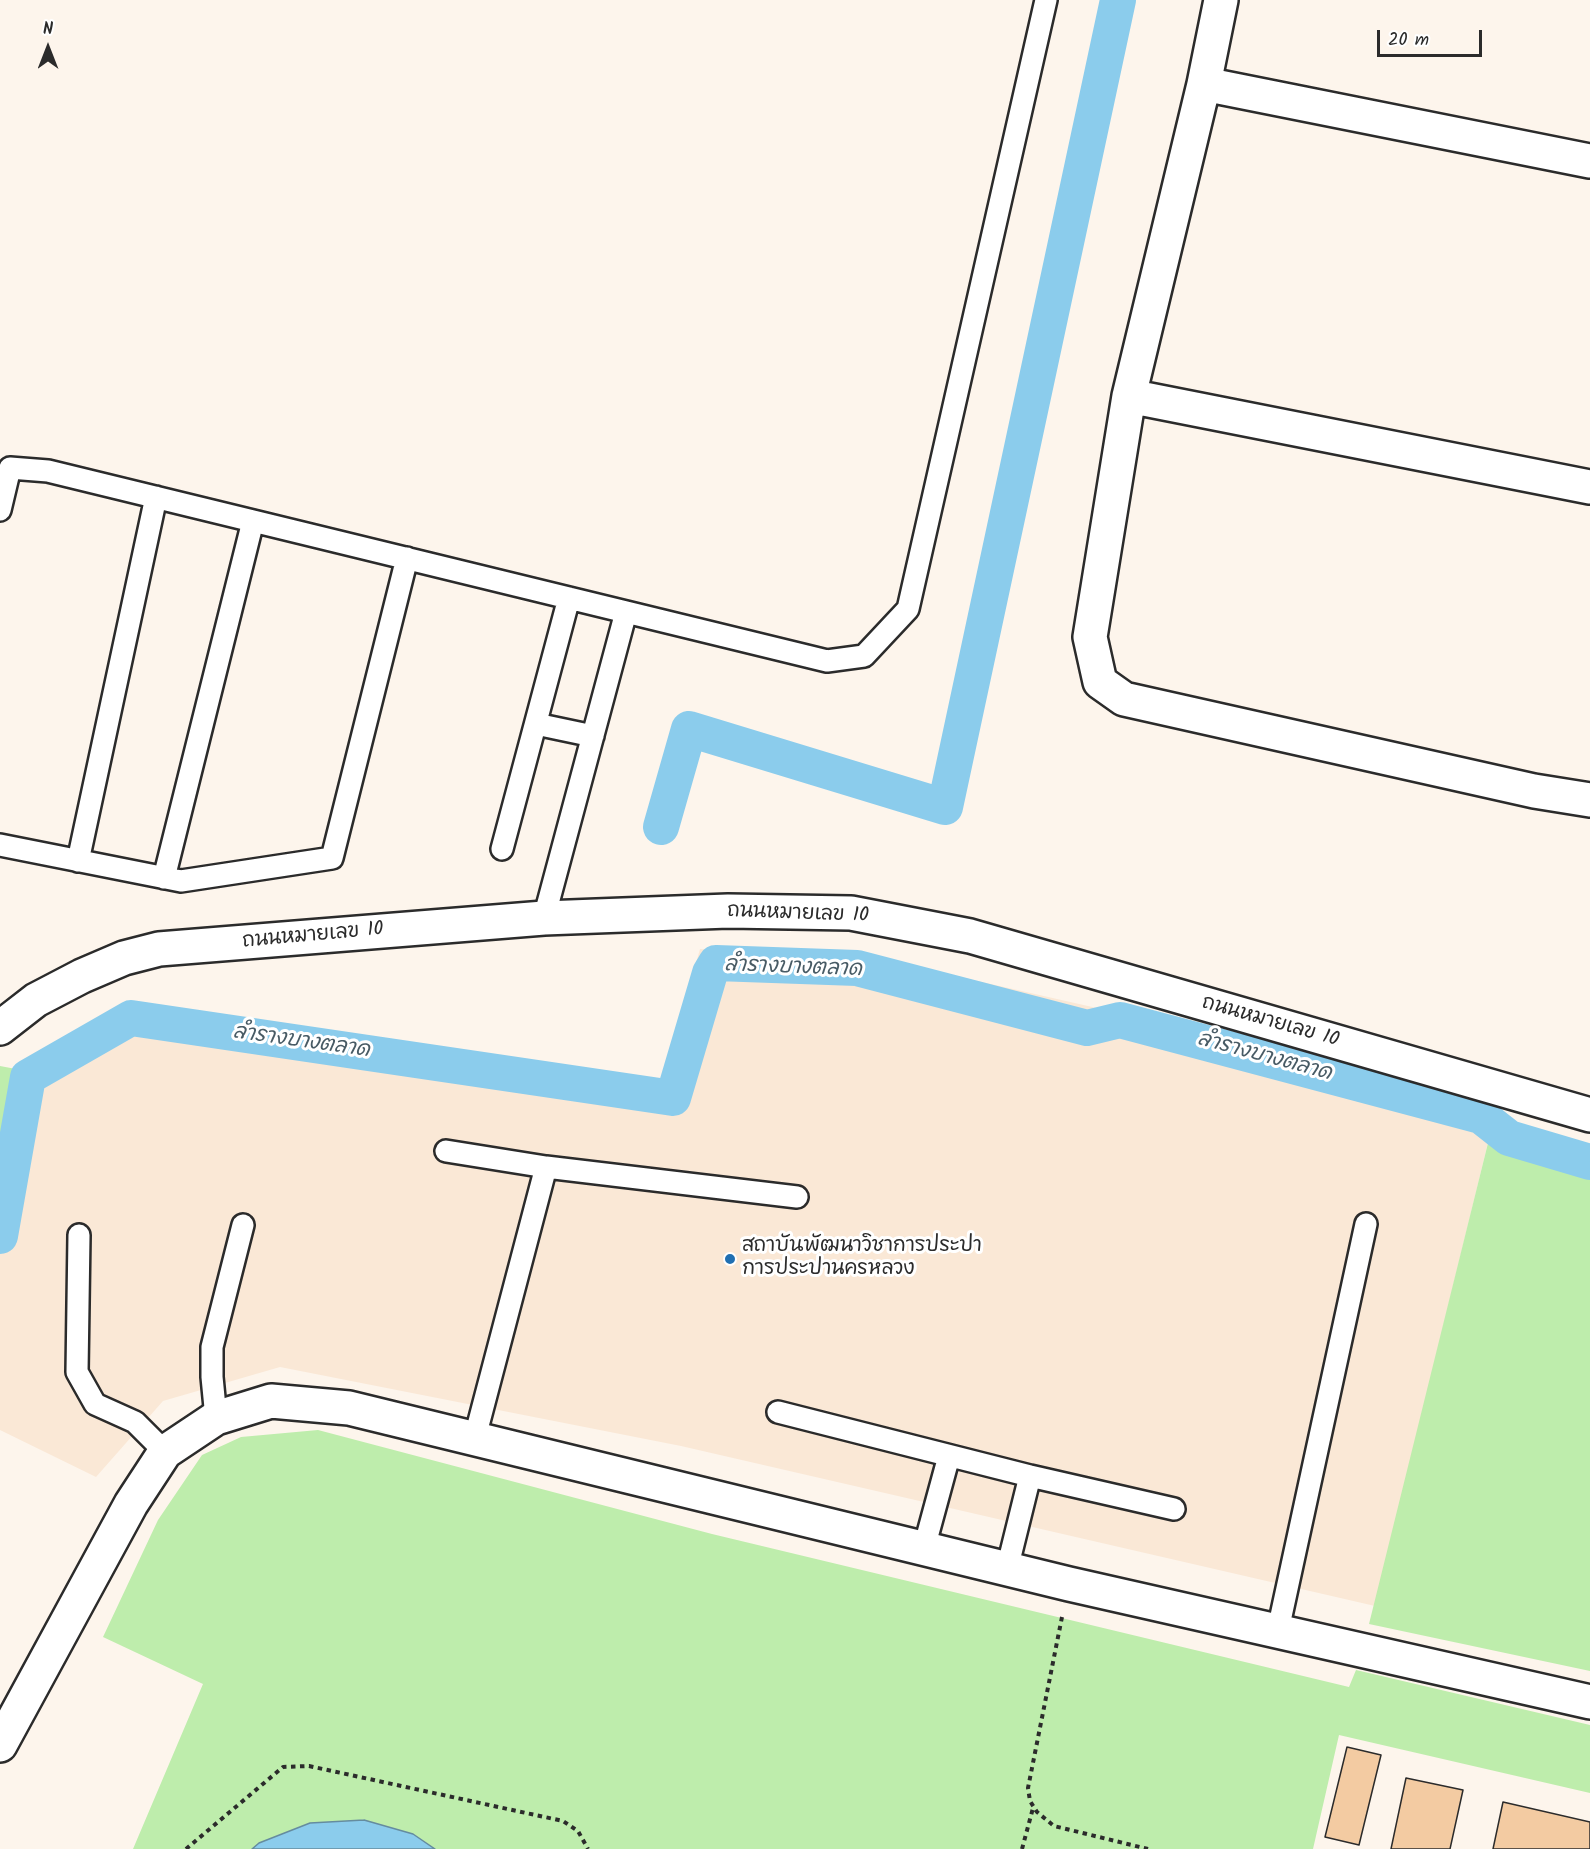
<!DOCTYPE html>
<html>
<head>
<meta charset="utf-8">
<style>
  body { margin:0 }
  #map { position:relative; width:1590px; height:1849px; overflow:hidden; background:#fdf5ec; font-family:Kalam,sans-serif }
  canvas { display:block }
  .north { position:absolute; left:18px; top:18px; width:60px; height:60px; -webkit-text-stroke:4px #fff; paint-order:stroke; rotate:0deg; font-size:16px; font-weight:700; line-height:24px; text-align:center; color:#2b2b2b }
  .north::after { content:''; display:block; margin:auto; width:21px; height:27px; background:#2b2b2b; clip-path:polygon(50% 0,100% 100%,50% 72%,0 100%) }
  .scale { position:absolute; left:1377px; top:30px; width:105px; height:27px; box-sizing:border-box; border:3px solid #2b2b2b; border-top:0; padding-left:8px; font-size:18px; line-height:21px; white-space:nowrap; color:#2b2b2b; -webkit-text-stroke:4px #fff; paint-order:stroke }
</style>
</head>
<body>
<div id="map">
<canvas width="1590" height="1849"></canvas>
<div class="north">N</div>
<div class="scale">20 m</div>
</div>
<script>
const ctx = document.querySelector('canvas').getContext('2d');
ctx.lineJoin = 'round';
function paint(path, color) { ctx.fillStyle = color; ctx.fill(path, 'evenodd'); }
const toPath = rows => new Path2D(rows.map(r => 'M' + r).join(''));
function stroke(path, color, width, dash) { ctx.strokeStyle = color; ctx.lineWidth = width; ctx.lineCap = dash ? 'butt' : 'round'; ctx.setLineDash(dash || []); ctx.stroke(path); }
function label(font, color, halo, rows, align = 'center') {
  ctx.font = font + ' Kalam,"Playpen Sans Thai",sans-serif'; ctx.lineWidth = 6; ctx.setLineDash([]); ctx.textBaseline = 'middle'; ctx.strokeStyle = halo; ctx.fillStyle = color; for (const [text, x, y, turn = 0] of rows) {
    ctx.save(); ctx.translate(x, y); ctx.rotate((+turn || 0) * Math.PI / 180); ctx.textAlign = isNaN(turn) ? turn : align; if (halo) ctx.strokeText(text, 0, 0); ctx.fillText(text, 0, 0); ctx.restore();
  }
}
paint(toPath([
  [700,949,898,963,1110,1011,1495,1114,1375,1606,681,1446,280,1367,163,1401,96,1477,0,1430,0,1150,16,1069,129,1003,661,1088]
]), '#fae8d6');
paint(toPath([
  [0,1066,16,1069,0,1150],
  [1488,1143,1590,1177,1590,1671,1369,1624],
  [318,1430,712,1534,1349,1687,1356,1670,1590,1725,1590,1793,1339,1735,1313,1849,133,1849,203,1684,103,1637,158,1520,202,1455,241,1437]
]), '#beedac');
const water = toPath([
  [364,1820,413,1834,435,1849,252,1849,259,1843,310,1823,364,1820]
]);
paint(water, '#8bccec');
stroke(water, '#658c9f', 1.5);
stroke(toPath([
  [661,827,689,729,945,807,1118,0],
  [0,1236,28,1077,131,1018,673,1098,710,973,716,963,857,968,1087,1028,1120,1020,1481,1116,1509,1138,1590,1162]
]), '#8bccec', 36);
const building = toPath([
  [1347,1747,1381,1755,1359,1845,1325,1837,1347,1747],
  [1406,1778,1463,1790,1450,1849,1391,1849,1406,1778],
  [1503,1802,1590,1822,1590,1849,1493,1849,1503,1802]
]);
paint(building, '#f3cba2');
stroke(building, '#2b2b2b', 1.5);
const service = toPath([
  [0,510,10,468,48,471,827,661,864,656,908,609,1046,0],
  [536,724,593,736],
  [0,845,181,881,332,858,407,558],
  [502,849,569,598],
  [78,861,156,497],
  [164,878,253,521],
  [544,918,626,612],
  [446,1151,546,1167,797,1197],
  [79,1235,77,1372,95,1404,135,1422,165,1452],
  [778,1412,1030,1476,1174,1509],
  [216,1418,212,1377,212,1347,243,1225],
  [475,1437,546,1167],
  [924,1548,949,1456],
  [1007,1569,1030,1476],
  [1278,1630,1366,1224]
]);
const minor = toPath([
  [1221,0,1204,84,1129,396,1090,637,1100,682,1124,699,1534,791,1590,800],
  [1204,84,1590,161],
  [1129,396,1590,487],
  [0,1745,131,1504,165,1452,216,1418,271,1401,349,1408,1069,1584,1590,1702]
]);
const tertiary = toPath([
  [0,1028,36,1000,82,976,124,958,159,949,544,918,728,911,851,913,970,936,1590,1115]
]);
stroke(service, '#2b2b2b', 26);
stroke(minor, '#2b2b2b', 38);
stroke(tertiary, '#2b2b2b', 38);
stroke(toPath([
  [1062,1617,1028,1788,1030,1801,1037,1812,1054,1826,1148,1849],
  [186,1849,283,1767,309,1766,563,1821,578,1831,588,1849],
  [1022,1849,1033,1808]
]), '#2b2b2b', 4, [4.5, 4.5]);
stroke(service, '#fff', 21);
stroke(minor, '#fff', 33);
stroke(tertiary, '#fff', 33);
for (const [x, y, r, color] of [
  [730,1259,6,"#1f6fb2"]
]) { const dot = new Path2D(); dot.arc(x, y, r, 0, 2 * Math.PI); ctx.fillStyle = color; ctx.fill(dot); stroke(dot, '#fff', 2); }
label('20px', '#2b2b2b', '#fff', [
  ["ถนนหมายเลข 10",798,915,2],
  ["ถนนหมายเลข 10",313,937,-5],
  ["ถนนหมายเลข 10",1270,1023,16]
]);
label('20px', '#2b2b2b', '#fff', [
  ["สถาบันพัฒนาวิชาการประปา",742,1248],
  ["การประปานครหลวง",742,1271]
], 'left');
label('italic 21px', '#485b65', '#fff', [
  ["ลำรางบางตลาด",793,969,2],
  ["ลำรางบางตลาด",301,1043,8],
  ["ลำรางบางตลาด",1264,1058,15]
]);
</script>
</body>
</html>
